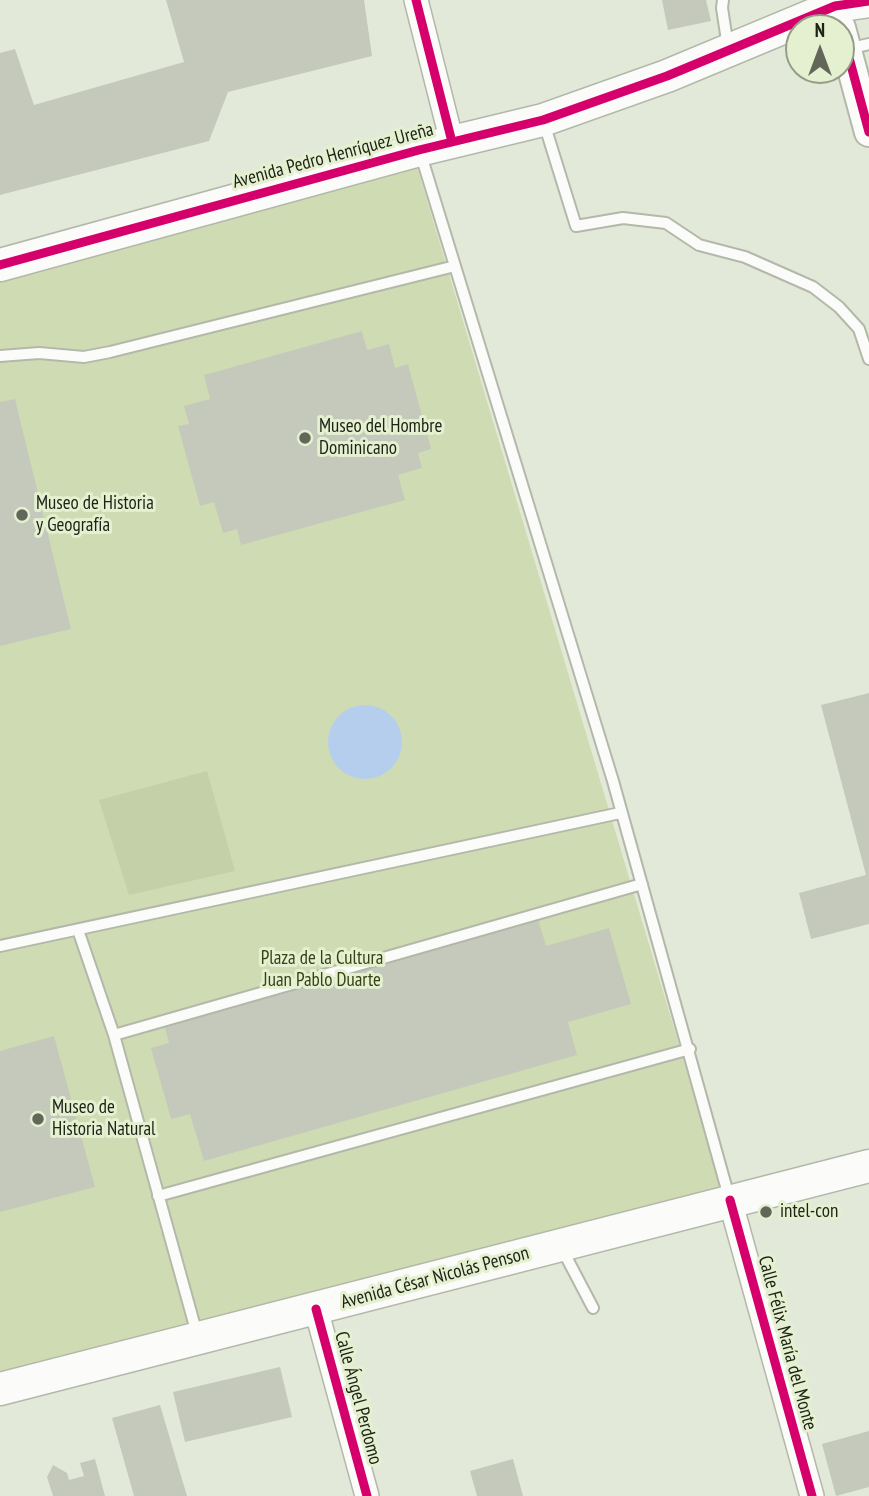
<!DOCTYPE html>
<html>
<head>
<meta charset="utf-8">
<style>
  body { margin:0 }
  #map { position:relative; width:869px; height:1496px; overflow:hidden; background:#e3e9d8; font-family:"PT Sans Narrow",sans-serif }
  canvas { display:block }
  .north { position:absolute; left:785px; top:14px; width:70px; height:70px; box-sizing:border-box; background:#e5f0d1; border:2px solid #959d86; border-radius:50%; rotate:0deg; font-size:19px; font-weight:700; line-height:28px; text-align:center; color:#1d2116 }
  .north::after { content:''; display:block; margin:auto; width:24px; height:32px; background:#62675a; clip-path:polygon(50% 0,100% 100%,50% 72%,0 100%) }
</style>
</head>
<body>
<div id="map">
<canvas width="869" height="1496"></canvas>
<div class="north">N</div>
</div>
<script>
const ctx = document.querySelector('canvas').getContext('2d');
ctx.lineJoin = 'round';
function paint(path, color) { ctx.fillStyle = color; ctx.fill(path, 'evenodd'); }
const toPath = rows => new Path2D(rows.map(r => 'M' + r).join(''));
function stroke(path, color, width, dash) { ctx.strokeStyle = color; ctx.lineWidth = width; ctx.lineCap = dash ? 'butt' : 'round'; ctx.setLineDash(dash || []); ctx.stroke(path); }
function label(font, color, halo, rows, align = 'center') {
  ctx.font = font + ' "PT Sans Narrow",sans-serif'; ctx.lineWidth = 6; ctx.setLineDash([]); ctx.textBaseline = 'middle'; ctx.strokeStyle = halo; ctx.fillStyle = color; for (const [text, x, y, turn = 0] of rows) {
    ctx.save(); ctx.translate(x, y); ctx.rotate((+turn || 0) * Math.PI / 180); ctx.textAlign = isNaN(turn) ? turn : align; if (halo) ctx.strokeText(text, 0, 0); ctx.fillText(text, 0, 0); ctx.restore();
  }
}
paint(toPath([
  [415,160,725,1199,0,1383,0,269]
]), '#cfdcb3');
paint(toPath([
  [207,771,235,871,129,895,99,800]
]), '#c3d0a8');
paint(toPath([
  '328 742a37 37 0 1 1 74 0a37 37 0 1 1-74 0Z'
]), '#b6ceee');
paint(toPath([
  [166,0,364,0,372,56,228,92,209,141,0,195,0,53,15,49,34,105,184,62],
  [662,0,706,0,711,21,668,30],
  [362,331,367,350,389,344,395,368,408,364,431,449,418,453,422,468,398,475,405,500,241,545,237,529,223,533,214,502,200,506,178,426,189,424,184,406,210,399,204,375],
  [15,399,71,629,0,646,0,402],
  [869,693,869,924,811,939,799,893,866,875,821,705],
  [538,919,546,946,609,928,631,1004,568,1022,577,1055,204,1161,190,1114,171,1119,151,1048,169,1043,164,1025],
  [54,1036,95,1187,0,1212,0,1051],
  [280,1367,292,1417,185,1442,173,1392],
  [160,1405,187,1496,134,1496,112,1418],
  [869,1431,869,1487,836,1496,822,1444],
  [95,1459,105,1496,53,1496,47,1477,53,1465,67,1473,69,1480,84,1476,80,1463],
  [513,1459,523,1496,477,1496,470,1471]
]), '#c4c9bb');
const service = toPath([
  [723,0,722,8,728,47],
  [847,49,869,44],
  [544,123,576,226,623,218,666,223,699,245,745,257,813,287,839,307,859,329,869,359],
  [420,152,613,781,729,1197],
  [0,356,39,353,84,357,110,352,455,266],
  [78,930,114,1035,197,1334],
  [0,946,620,813],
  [114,1035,642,884],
  [158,1196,690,1049],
  [561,1247,593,1308]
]);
const minor = toPath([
  [416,0,452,142],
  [730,1200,812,1496],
  [316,1309,367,1496]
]);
const tertiary = toPath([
  [841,28,869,132]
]);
const secondary = toPath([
  [0,265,419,150,543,120,667,76,835,6,869,1],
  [0,1389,869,1166]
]);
stroke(service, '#b3b8aa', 14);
stroke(minor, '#b3b8aa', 26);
stroke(tertiary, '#b3b8aa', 32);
stroke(secondary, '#b3b8aa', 35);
stroke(service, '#fbfcf9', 10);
stroke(minor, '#fbfcf9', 23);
stroke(tertiary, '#fbfcf9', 28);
stroke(secondary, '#fbfcf9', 32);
stroke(toPath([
  [416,0,452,142],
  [841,28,869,132],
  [0,265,419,150,543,120,667,76,835,6,869,1],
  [730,1200,812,1496],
  [316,1309,367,1496]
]), '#d6006c', 9);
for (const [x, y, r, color] of [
  [305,438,7,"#62675a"],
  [22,515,7,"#62675a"],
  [38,1119,7,"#62675a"],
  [766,1212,7,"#62675a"]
]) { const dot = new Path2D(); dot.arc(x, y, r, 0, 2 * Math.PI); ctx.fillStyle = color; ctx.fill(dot); stroke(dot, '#e5f0d1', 2.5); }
label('19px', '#1d2116', '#e5f0d1', [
  ["Avenida Pedro Henríquez Ureña",333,156,-15],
  ["Avenida César Nicolás Penson",435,1278,-15],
  ["Calle Félix María del Monte",787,1343,75],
  ["Calle Ángel Perdomo",358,1398,75]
]);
label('19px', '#1d2116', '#e5f0d1', [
  ["Museo del Hombre",319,427],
  ["Dominicano",319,449],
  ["Museo de Historia",36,504],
  ["y Geografía",36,526],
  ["Museo de",52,1108],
  ["Historia Natural",52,1130],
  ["intel-con",780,1212]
], 'left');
label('19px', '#364216', '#e5f0d1', [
  ["Plaza de la Cultura",322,959],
  ["Juan Pablo Duarte",322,981]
]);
</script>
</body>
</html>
